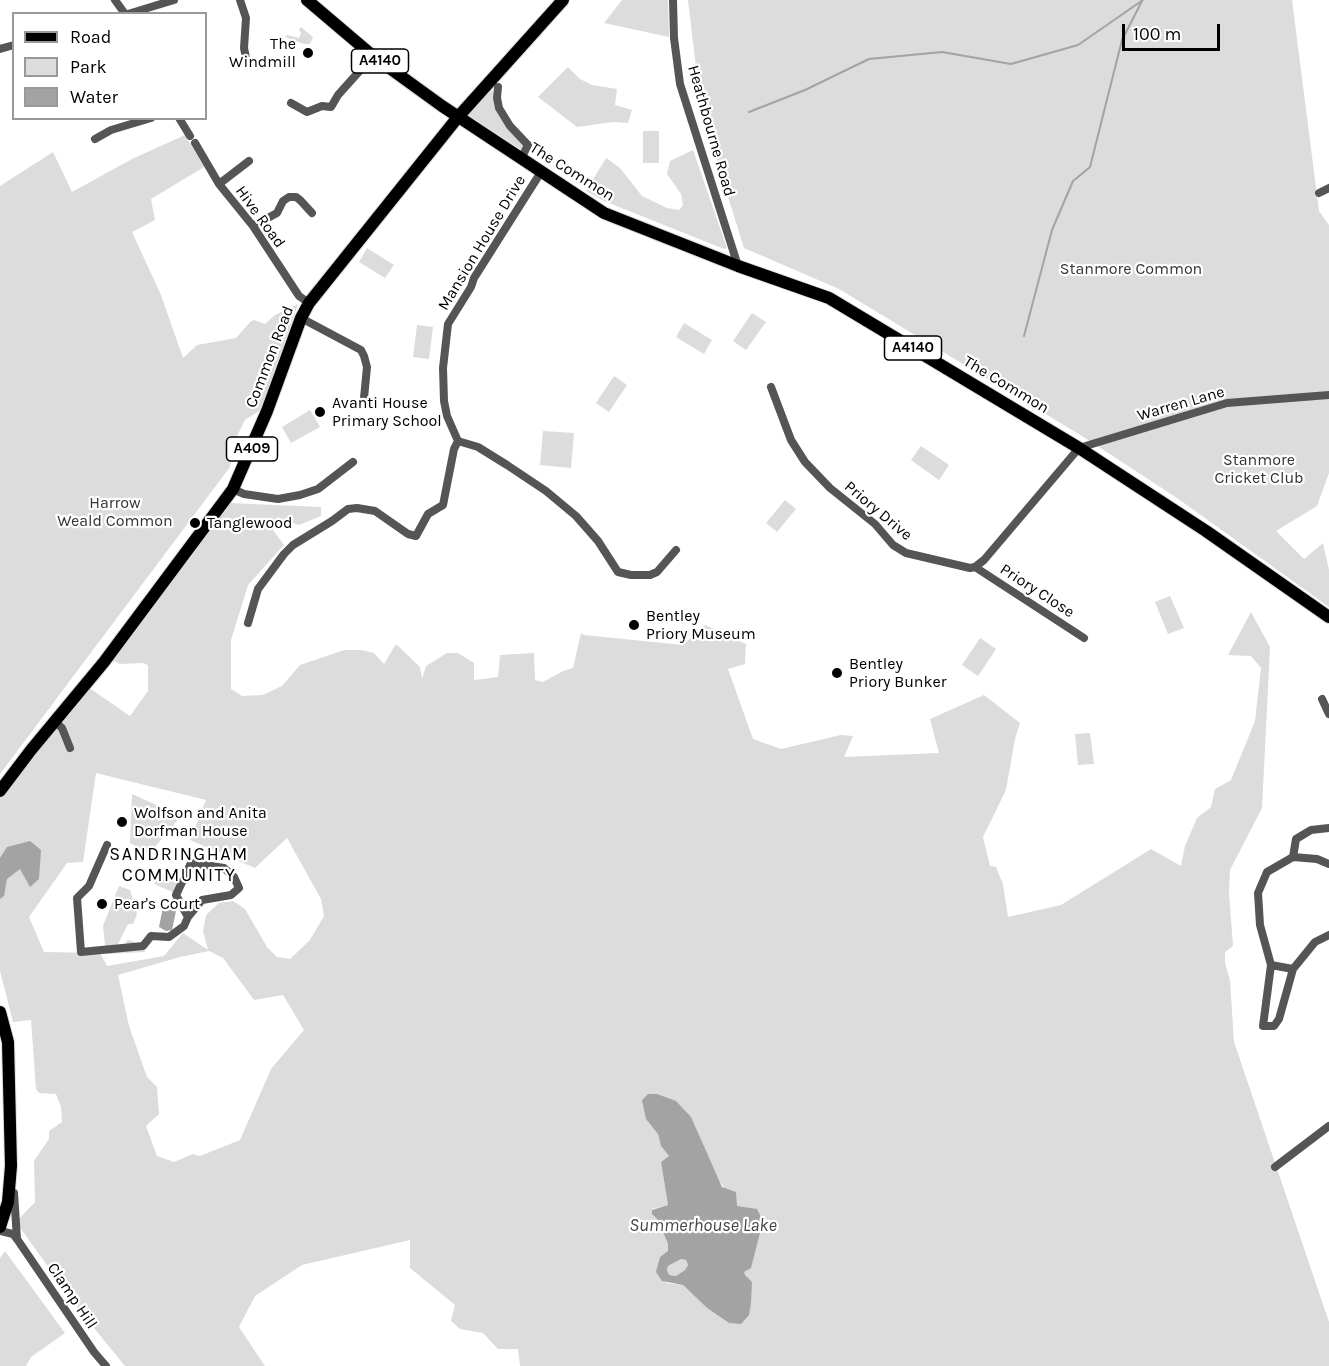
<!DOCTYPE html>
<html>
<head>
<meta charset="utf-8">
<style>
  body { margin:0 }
  #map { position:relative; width:1329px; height:1366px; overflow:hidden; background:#fff; font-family:Karla,sans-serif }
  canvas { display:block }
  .legend { position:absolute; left:12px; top:12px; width:195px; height:108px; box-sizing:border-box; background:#fff; border:2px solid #999; margin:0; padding:8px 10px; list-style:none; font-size:18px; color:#000 }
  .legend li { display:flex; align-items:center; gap:12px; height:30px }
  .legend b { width:30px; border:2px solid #999 }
  .scale { position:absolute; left:1122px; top:24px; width:98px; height:27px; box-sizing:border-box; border:3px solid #000; border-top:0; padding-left:8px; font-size:18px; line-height:21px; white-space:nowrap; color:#000; -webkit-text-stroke:4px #fff; paint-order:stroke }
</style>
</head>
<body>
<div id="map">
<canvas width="1329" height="1366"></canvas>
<ul class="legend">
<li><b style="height:8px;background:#000"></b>Road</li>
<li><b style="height:16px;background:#dcdcdc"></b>Park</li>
<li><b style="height:16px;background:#a3a3a3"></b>Water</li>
</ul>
<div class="scale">100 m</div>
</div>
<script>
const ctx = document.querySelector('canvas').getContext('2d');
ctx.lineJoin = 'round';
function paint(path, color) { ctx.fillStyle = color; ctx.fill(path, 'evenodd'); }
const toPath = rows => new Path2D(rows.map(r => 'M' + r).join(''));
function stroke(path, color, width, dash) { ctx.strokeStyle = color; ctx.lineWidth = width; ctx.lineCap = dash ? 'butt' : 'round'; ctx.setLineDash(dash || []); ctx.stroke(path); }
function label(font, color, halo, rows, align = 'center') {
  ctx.font = font + ' Karla,sans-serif'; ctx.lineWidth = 4.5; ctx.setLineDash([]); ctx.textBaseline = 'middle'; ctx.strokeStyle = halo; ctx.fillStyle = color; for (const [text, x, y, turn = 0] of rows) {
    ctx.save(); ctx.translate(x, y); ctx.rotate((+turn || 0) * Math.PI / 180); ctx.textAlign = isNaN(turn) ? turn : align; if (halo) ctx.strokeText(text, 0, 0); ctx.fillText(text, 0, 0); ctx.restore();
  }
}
paint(toPath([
  [622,0,668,0,669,37,604,23],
  [688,0,1292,0,1319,211,1329,225,1329,473,1317,506,1276,531,1304,559,1323,543,1329,570,1329,607,1177,498,1082,436,839,289,744,248,701,110],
  [301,27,313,37,310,44,304,44,285,37,287,35,299,38,301,33,299,30],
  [568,67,580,79,592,85,617,89,615,105,632,110,628,123,613,122,577,127,538,97],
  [492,88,495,103,524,146,523,151,468,115],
  [643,131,659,131,659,163,643,163],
  [185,135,204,167,151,199,155,220,132,232,161,295,183,358,197,345,236,338,250,322,254,320,265,324,275,315,298,304,261,410,245,420,234,442,230,467,0,774,0,186,53,152,72,192,132,159],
  [693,150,727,248,724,249,604,201,586,191,606,158,620,168,642,196,667,208,679,210,683,205,681,194,667,174,670,161],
  [367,248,394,265,385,278,359,262],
  [752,313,766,322,746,350,733,341],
  [684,323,712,340,704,354,676,337],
  [417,325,433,327,429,359,413,357],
  [614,376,627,385,609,412,596,403],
  [310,410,320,427,291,443,282,427],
  [543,431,574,433,571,468,540,465],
  [921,446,949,465,939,480,911,460],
  [785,500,796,509,777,532,766,523],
  [229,503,321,507,321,516,299,525,284,520,273,530,284,545,248,585,231,640,231,689,242,696,263,695,282,686,300,665,344,650,361,650,374,653,384,664,396,644,420,667,422,679,426,666,447,653,458,653,474,663,474,680,498,677,500,655,534,653,535,680,543,682,563,671,573,668,581,633,584,635,683,645,705,625,746,644,745,664,728,669,753,739,781,749,841,735,853,736,844,757,939,753,930,719,984,695,1020,723,1015,739,1006,790,983,837,990,866,996,867,1003,884,1008,917,1061,905,1151,849,1181,866,1185,846,1197,818,1211,807,1215,789,1231,780,1255,721,1261,668,1251,656,1228,655,1251,612,1270,647,1262,808,1230,870,1229,893,1233,946,1225,952,1225,963,1230,980,1234,1042,1329,1322,1329,1366,520,1366,518,1349,498,1349,483,1333,460,1329,451,1321,455,1305,410,1268,410,1240,302,1265,255,1296,239,1327,265,1366,125,1366,80,1311,16,1222,35,1202,34,1161,49,1139,49,1131,62,1122,61,1107,56,1094,39,1093,36,1089,31,1020,13,1022,0,971,0,795,88,687,130,716,148,691,148,665,142,663,120,664,110,659],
  [96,773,206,800,190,840,255,868,287,838,321,899,324,916,310,940,290,959,277,957,267,947,245,909,233,901,219,903,206,915,203,931,208,950,183,933,164,956,107,966,100,953,44,952,29,917,67,863,83,862],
  [209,951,223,958,254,1000,283,995,304,1030,271,1069,240,1140,200,1156,193,1154,174,1162,157,1156,146,1126,159,1114,157,1087,147,1077,129,1026,118,975,180,957],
  [658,1134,717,1177,736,1206,755,1248,751,1267,744,1272,729,1323,707,1308,683,1285,666,1283,660,1275,668,1251,668,1244,658,1220,652,1214,652,1209,668,1205,661,1162,669,1156,661,1146],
  [1170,596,1184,628,1168,634,1155,602],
  [980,638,996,649,978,676,962,665],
  [1090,733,1094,764,1078,765,1075,734],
  [132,794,181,816,149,854,130,843],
  [159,873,180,880,175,893,154,884],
  [119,886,130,890,137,914,133,924,128,924,116,948,132,946,125,943,128,940,135,942,133,946,143,946,145,952,106,954,103,926],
  [5,1251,65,1333,31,1357,26,1366,0,1366,0,1258],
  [681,1259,686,1260,688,1265,685,1270,676,1276,669,1275,667,1270,668,1266]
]), '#dcdcdc');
paint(toPath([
  [30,841,41,850,39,879,30,887,20,869,7,879,4,896,0,899,0,858,7,847],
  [166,906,175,908,176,911,172,930,166,931,159,927,163,907],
  [648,1094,657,1094,676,1101,691,1117,722,1187,736,1192,737,1206,757,1209,763,1221,751,1268,744,1272,745,1275,752,1282,751,1303,749,1315,741,1324,729,1323,707,1308,683,1285,662,1281,656,1272,660,1257,668,1251,668,1244,658,1220,652,1214,652,1210,668,1205,661,1162,669,1156,661,1146,658,1134,646,1119,642,1100],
  [681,1259,686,1260,688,1265,685,1270,676,1276,669,1275,667,1270,668,1266]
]), '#a3a3a3');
stroke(toPath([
  [749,112,805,90,869,59,942,52,1011,64,1078,45,1143,0],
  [1024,336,1052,230,1073,181,1090,167,1122,40,1142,1]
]), '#a3a3a3', 2);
const primary = toPath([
  [307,0,373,56,442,106,604,213,738,266,829,298,1079,448,1206,531,1329,617],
  [0,791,31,750,104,662,233,489,267,411,301,318,309,303,458,117,563,0],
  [0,1012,8,1042,11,1166,8,1202,0,1227]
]);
stroke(primary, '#dbdbdb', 14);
stroke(toPath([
  [115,0,125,14],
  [240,0,246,18,244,48,247,63],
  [673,0,674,38,680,84,738,266],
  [128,14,174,0],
  [0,49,14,45],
  [498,87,497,98,499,108,510,126,528,145,521,159],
  [291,103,307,112,322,106,331,107,338,95,373,56],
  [179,118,190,136],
  [95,139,111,130,151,118],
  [195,143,219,184,253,226,299,296,309,303],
  [541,172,474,278,471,287,448,324,443,368,444,401,447,416,458,441,478,447,507,465,546,491,576,516,598,541,618,572,631,575,650,575,657,572,676,550],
  [219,184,249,161],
  [1319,193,1329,188],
  [253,226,277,213,283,201,289,197,296,197,300,200,312,213],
  [301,318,361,350,364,356,367,367,364,398],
  [771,387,791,440,805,462,830,488,875,524,893,545,906,553,970,568,975,567,984,560,1079,448,1227,403,1329,395],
  [233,489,244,494,278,499,300,495,318,489,353,462],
  [975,567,1084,638],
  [248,623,258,589,284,554,293,545,332,521,348,509,357,508,375,511,408,534,416,536,428,514,443,505,454,449,458,441],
  [1322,699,1329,714],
  [54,721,62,728,70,748],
  [107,845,89,886,77,898,81,952,143,946,151,936,169,937,184,926,188,917,202,900,231,895,239,888,234,877,224,868,191,863,176,895,188,917],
  [1293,857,1296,839,1311,830,1329,828],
  [1329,864,1317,859,1293,857,1267,872,1258,893,1260,925,1271,965,1263,1026,1274,1026,1279,1019,1293,969,1315,942,1329,935],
  [1271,965,1293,969],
  [1275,1167,1329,1126],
  [14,1193,17,1239],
  [0,1231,13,1234,17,1239,94,1352,106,1366]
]), '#555', 8);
stroke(primary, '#000', 12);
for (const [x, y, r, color] of [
  [308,53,6,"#000"],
  [320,412,6,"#000"],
  [195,523,6,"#000"],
  [634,625,6,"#000"],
  [837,673,6,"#000"],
  [122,822,6,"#000"],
  [102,904,6,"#000"]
]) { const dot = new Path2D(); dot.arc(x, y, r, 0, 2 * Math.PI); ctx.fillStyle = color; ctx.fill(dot); stroke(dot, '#fff', 2); }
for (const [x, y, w] of [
  [380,61,57],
  [913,348,57],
  [252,449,51]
]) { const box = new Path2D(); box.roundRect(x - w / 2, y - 12, w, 24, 4.5); ctx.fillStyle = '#fff'; ctx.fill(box); stroke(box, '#000', 1.5); }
label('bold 15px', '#000', null, [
  ["A4140",380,61],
  ["A4140",913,348],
  ["A409",252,449]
]);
label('16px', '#000', '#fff', [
  ["The",296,44,"right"],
  ["Windmill",296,62,"right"],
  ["Avanti House",332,403],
  ["Primary School",332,421],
  ["Tanglewood",207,523],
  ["Bentley",646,616],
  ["Priory Museum",646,634],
  ["Bentley",849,664],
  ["Priory Bunker",849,682],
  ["Wolfson and Anita",134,813],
  ["Dorfman House",134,831],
  ["Pear's Court",114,904]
], 'left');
label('16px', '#000', '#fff', [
  ["Heathbourne Road",711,131,74],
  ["The Common",572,172,32],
  ["Hive Road",260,217,54],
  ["Mansion House Drive",482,243,-59],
  ["Common Road",270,357,-69],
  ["The Common",1006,385,31],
  ["Warren Lane",1181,404,-16],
  ["Priory Drive",878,511,40],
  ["Priory Close",1037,591,33],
  ["Clamp Hill",72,1296,56]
]);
label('16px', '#333', '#fff', [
  ["Stanmore Common",1131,269],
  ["Stanmore",1259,460],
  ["Cricket Club",1259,478],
  ["Harrow",115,503],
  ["Weald Common",115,521]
]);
ctx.letterSpacing = '1.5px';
label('18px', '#000', '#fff', [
  ["SANDRINGHAM",179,855],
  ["COMMUNITY",179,876]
]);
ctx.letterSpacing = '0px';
label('italic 18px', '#444', '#fff', [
  ["Summerhouse Lake",703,1226]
]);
</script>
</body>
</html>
